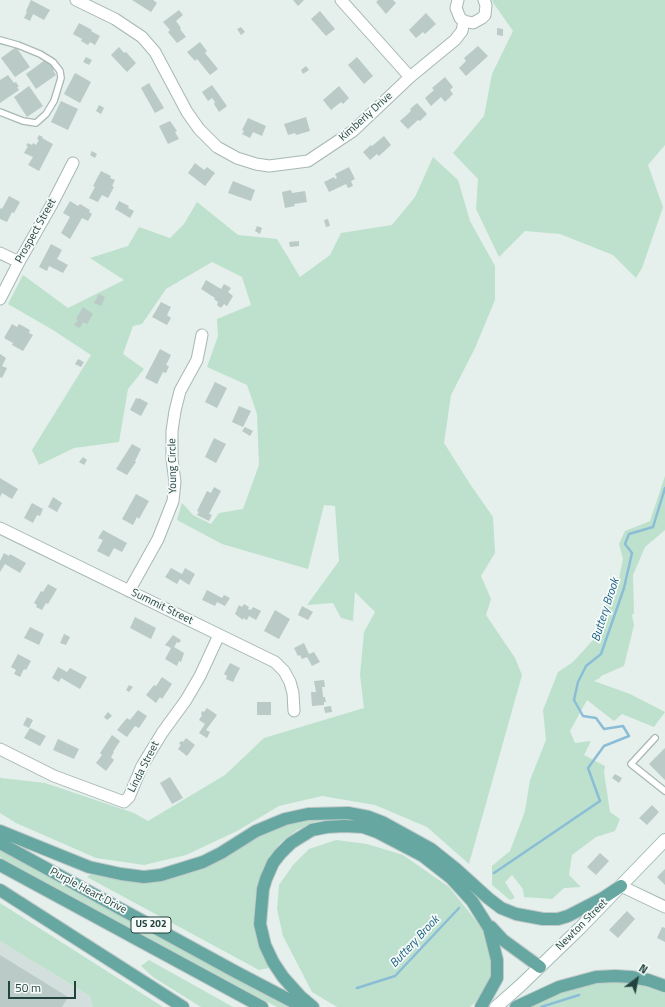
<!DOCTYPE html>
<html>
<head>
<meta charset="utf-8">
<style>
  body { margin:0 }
  #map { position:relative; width:665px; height:1007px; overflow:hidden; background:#e5efec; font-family:"Titillium Web",sans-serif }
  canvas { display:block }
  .north { position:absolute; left:617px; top:959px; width:40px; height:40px; -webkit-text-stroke:3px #f6fbf9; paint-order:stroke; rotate:32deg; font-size:11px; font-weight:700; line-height:16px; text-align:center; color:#23433f }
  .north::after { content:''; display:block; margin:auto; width:14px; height:18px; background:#23433f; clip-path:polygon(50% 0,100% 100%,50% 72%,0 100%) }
  .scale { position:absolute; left:8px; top:981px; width:68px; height:18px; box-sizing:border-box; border:2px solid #23433f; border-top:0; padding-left:5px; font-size:12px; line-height:14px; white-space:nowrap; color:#23433f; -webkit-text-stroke:3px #f6fbf9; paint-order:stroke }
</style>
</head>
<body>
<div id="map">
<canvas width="665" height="1007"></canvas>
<div class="north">N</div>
<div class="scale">50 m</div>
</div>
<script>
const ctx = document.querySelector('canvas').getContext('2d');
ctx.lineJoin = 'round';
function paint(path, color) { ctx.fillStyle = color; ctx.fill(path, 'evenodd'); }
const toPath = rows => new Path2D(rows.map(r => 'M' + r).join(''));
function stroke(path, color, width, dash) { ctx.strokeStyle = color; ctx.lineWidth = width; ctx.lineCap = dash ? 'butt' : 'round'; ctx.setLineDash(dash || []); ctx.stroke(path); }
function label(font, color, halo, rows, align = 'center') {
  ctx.font = font + ' "Titillium Web",sans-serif'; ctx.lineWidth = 3.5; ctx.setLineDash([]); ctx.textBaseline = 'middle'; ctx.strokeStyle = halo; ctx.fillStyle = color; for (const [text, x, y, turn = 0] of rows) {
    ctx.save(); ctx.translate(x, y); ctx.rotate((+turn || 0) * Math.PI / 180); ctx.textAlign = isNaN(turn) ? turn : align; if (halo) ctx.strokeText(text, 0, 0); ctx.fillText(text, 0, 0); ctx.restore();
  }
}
paint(toPath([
  [0,941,90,996,93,1007,0,1007]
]), '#d3dfdc');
paint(toPath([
  [493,0,665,0,665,145,648,165,663,207,642,268,636,278,613,255,560,234,525,231,499,257,476,209,478,179,453,153,484,116,492,74,513,31,492,1],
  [433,157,458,180,470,221,495,266,495,300,475,348,451,395,444,443,470,484,493,517,495,553,481,576,491,599,486,615,515,658,522,675,469,864,427,827,375,805,322,796,279,806,237,831,186,855,144,865,96,858,16,823,0,813,0,777,1,778,45,783,134,813,148,821,225,775,264,738,364,708,360,675,364,632,375,612,355,592,353,621,341,618,333,603,307,605,339,561,335,506,324,505,308,569,222,544,177,520,182,503,193,515,211,524,219,513,243,509,259,465,257,414,247,385,207,367,218,336,217,319,251,305,242,277,212,262,166,289,142,324,133,326,123,354,144,369,128,389,119,442,74,448,39,465,32,450,91,355,53,330,8,304,23,275,68,308,124,280,90,258,128,246,139,227,170,238,184,224,197,202,238,235,277,239,300,277,330,255,341,233,392,225,415,197],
  [665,476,665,530,645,547,633,575,634,613,632,615,634,625,624,666,601,676,600,678,594,681,630,694,665,712,654,727,622,714,614,721,587,700,570,731,575,743,591,741,584,755,605,766,604,772,610,812,620,819,615,831,596,837,572,855,569,875,581,887,564,888,552,899,524,897,523,889,512,875,505,882,515,898,510,900,492,885,492,866,510,851,525,811,530,780,546,740,543,710,558,672,573,662,594,639,606,602,616,593,623,559,619,544,625,531,650,521],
  [327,819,313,823,297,830,280,843,264,867,256,891,254,918,257,942,269,968,259,970,87,877,92,873,103,877,130,881,147,881,297,820],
  [336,840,367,844,403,855,449,887,485,932,494,955,491,978,481,997,470,1007,337,1007,312,992,283,936,277,909,279,885,293,865,309,849],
  [0,849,293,1007,277,1007,0,857],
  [0,903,163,1007,93,1007,90,996,0,941],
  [149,960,233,1007,201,1007,153,977,141,966],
  [609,982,631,983,657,989,665,993,665,1007,526,1007,556,994,583,986]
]), '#bde1cd');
stroke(toPath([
  [494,873,600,801,588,768,604,746,629,736,623,726,604,729,596,718,583,716,574,700,578,682,586,666,601,654,624,588,632,553,625,544,629,534,653,527,665,488],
  [357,988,395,976,459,908],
  [541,1007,579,995]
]), '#8bbed6', 2.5);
paint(toPath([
  [31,0,50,10,44,20,33,14,30,21,24,18,27,12,26,11],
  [132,0,153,0,157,3,151,12],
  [293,0,304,0,298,6],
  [377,0,393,0,396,3,386,14,376,2,378,1],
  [179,10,183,15,176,21,181,28,180,29,186,37,177,43,168,32,170,30,163,22],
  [320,11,335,29,326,36,311,19],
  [426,13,436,24,425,34,423,32,416,38,409,30],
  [79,23,92,30,91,31,100,36,95,45,90,42,88,45,81,41,82,39,73,34],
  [241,27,245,32,241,35,237,29],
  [497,28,503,29,503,36,497,35],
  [200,42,207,51,205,53,218,69,210,75,197,59,195,61,187,52],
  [478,46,488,56,466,76,459,68,466,61,464,58],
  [16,47,30,67,15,77,1,58],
  [119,47,124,53,126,52,136,63,127,72,111,55],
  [86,57,92,60,89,65,83,62],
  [357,57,373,76,364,84,348,65],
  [45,60,47,63,50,61,55,69,53,70,56,75,36,89,26,74],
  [306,66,309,70,303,74,301,70],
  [75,73,91,82,80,103,64,94],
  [8,75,14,83,16,82,19,87,17,87,19,90,0,103,0,80],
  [445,77,453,87,450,90,453,94,445,102,441,97,431,106,425,98,434,90,432,88],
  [149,83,164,108,155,113,141,88],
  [212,85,227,106,219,112,214,104,215,102,212,98,208,101,202,92],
  [29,86,43,106,27,117,14,97],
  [339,86,349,98,343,104,341,102,331,110,323,100],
  [61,101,78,109,68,130,51,122],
  [417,103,427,114,420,121,418,120,408,129,400,121,411,111,410,109],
  [99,105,104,108,101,114,96,111],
  [306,117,310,131,296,135,295,133,288,135,284,124],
  [248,118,266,126,262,136,253,132,250,138,242,134,244,131,242,130],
  [170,121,177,131,175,132,179,139,168,144,159,126],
  [39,135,43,137,42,138,53,144,39,171,28,165,33,157,24,153,28,146,26,146,28,143,32,145,33,143,36,145,39,140,37,139],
  [384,136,391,145,379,156,377,154,370,160,363,152,371,145,372,146],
  [92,151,97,154,95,158,90,155],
  [195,163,204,170,207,167,215,173,205,186,188,173],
  [349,167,355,179,351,181,353,186,348,188,346,184,329,192,324,182,334,177,335,179,337,178,335,174],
  [101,171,111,176,110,178,115,180,112,186,114,187,108,198,102,195,98,202,89,198,95,187,93,186],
  [233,181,255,190,251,201,228,193],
  [291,190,292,193,305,191,307,202,294,204,295,206,285,208,282,192],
  [9,196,20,202,14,213,12,212,7,222,0,219,0,208,2,209],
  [70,201,78,206,80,204,90,210,89,212,92,214,88,221,82,218,70,239,61,233,70,217,63,213],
  [119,201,129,206,128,208,134,211,130,218,115,209],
  [328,219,330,226,326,227,324,220],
  [257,226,262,228,260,234,255,231],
  [299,241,299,246,290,247,289,242],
  [51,244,62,250,57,259,68,265,63,273,49,266,47,271,39,267],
  [206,280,221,289,224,284,231,288,228,292,233,296,227,306,224,304,221,308,217,305,218,302,214,299,215,298,201,289],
  [99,294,105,297,101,306,94,303],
  [161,302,171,307,167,315,171,318,167,325,152,317],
  [83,307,93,314,87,324,83,322,80,328,74,325,78,320,76,319],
  [12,324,17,327,19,324,30,330,29,333,33,335,23,351,12,345,13,343,4,338],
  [160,349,171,355,166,365,169,366,166,373,163,372,157,384,145,378],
  [0,354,6,358,2,366,7,368,2,378,0,377],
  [78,359,84,362,81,367,75,364],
  [215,382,227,388,217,408,205,402],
  [136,398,139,399,139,398,148,403,141,416,130,410],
  [239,406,251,411,243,427,232,422],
  [245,427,253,431,250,436,242,431],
  [214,438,226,444,216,463,205,457],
  [132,444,141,449,135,461,136,462,127,475,116,469],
  [83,457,87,460,84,465,79,462],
  [0,478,18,489,12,499,2,493,0,497],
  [214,487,221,491,209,514,212,515,209,521,197,515,199,512,197,511,207,491,211,493],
  [136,494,149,501,139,519,137,517,133,525,122,519],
  [53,497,62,503,57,512,48,507],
  [32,503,43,509,40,516,37,515,33,523,24,518],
  [103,530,127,543,122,552,114,548,109,557,97,551,103,540,98,538],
  [4,553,9,556,10,554,26,563,20,573,5,564,0,572,0,561],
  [171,568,182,574,185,568,195,574,189,585,180,579,177,584,165,577],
  [48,584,57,589,48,604,46,603,42,610,36,607,37,605,34,603,41,591,43,592],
  [207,590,222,598,224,595,230,598,225,606,217,602,215,606,202,600],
  [244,604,249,607,248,609,251,610,253,607,261,611,256,620,249,616,247,620,243,618,243,620,235,614,239,605,242,607],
  [302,606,313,612,308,620,298,615],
  [275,610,290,619,279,639,264,631],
  [135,617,156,628,151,639,130,628],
  [30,627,44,634,39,645,24,638],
  [64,634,70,637,66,645,60,643],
  [173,635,181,640,179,643,177,642,174,647,184,653,181,662,179,661,177,666,165,659,171,648,165,645],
  [304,643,309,654,314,652,320,662,312,666,307,657,302,659,300,655,298,656,294,648],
  [18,654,31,661,26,670,24,669,20,677,14,674,16,670,11,667],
  [230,663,240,668,233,682,226,679,227,676,224,674],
  [58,667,67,672,70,668,87,677,80,689,61,678,59,682,52,678],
  [162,677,172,684,162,699,160,697,156,703,146,695,154,685,156,686],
  [324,680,325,687,322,687,323,697,325,697,326,702,324,702,324,705,312,706,311,692,316,692,314,681],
  [129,685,133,687,129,692,126,690],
  [257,702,271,702,271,715,257,715],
  [331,706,332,712,325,713,324,707],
  [207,708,217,715,206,730,210,732,207,738,199,733,205,724,199,720,202,715,201,714,202,711,204,712],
  [138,710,147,716,139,728,135,726,127,737,117,730,127,718,130,720],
  [108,712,112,716,107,720,104,717],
  [27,717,33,720,29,728,23,725],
  [30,728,46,736,40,746,24,738],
  [112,735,120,741,113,752,114,752,111,757,114,760,106,771,96,763,102,755,100,753],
  [186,738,195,745,187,756,178,749,181,745,179,744,181,741,183,742],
  [58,739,79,749,74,759,53,750],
  [665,748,665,780,649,764],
  [615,774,622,778,619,783,612,778],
  [170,777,183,798,172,804,160,783],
  [652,805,659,812,647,825,639,818],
  [600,853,609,861,596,875,587,867],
  [665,869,665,885,657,877],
  [627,911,635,919,618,938,609,930],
  [662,927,665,928,665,942,657,938],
  [0,955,68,997,62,1007,0,1007]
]), '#bacac6');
const lane = toPath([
  [0,40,18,45,40,54,53,62,60,71,61,78,54,101,46,114,36,123,23,121,0,112],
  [655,738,631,764,665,791]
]);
const street = toPath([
  [76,0,115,19,142,37,155,52,187,112,199,129,217,147,237,158,256,164,269,166,308,161,353,131,410,77,455,40,462,31,464,21],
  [341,0,410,77],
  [458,0,456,8,460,18,464,21,473,23,482,18,485,15,486,5,484,0],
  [0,253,19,262],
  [0,299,19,262,52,204,73,163],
  [0,528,275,662,284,671,290,682,293,693,294,711],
  [129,591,158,539,173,501,175,482,172,459,172,431,175,411,180,391,197,360,202,335],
  [0,749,54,776,124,802,129,797,142,766,162,733,186,700,200,676,219,635],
  [621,886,665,907]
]);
const secondary = toPath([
  [496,1007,521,985,580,928,665,840]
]);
const primary = toPath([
  [0,831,89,867,121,874,144,877,161,875,203,862,221,853,256,831,285,819,308,814,348,813,369,817,382,822,431,849,456,869,488,898,501,908,516,914,543,919,558,919,568,916,603,898,621,886],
  [0,843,236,972,303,1007],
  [0,865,262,1007],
  [0,890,183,1007],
  [491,927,503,940,540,967],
  [313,1007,300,996,283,977,273,962,265,945,260,924,263,889,266,879,273,863,280,854,291,843,312,830,327,827,344,826,363,827,377,832,423,856,451,878,472,901,489,928,497,960,497,978,481,1007],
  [516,1007,559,987,596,977,615,976,631,977,648,980,665,986]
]);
stroke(lane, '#a7b8b5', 8);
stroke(street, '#a7b8b5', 13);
stroke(secondary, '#a3bcb7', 14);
stroke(primary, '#c1cac9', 14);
stroke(lane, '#fff', 5.5);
stroke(street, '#fff', 11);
stroke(secondary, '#fff', 12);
stroke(primary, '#67a7a1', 12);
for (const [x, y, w] of [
  [151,925,40]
]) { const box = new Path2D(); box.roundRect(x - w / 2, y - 8, w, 16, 3); ctx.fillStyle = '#f6fbf9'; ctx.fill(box); stroke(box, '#23433f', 1); }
label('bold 10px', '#23433f', null, [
  ["US 202",151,925]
]);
label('11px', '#23433f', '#f6fbf9', [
  ["Kimberly Drive",366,117,-42],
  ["Prospect Street",36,231,-61],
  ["Young Circle",173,466,-91],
  ["Summit Street",162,607,26],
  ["Linda Street",144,767,-63],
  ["Purple Heart Drive",88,891,28],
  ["Newton Street",582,925,-45]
]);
label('italic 12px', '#185f83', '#f6fbf9', [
  ["Buttery Brook",606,610,-72],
  ["Buttery Brook",415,942,-47]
]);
</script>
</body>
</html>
